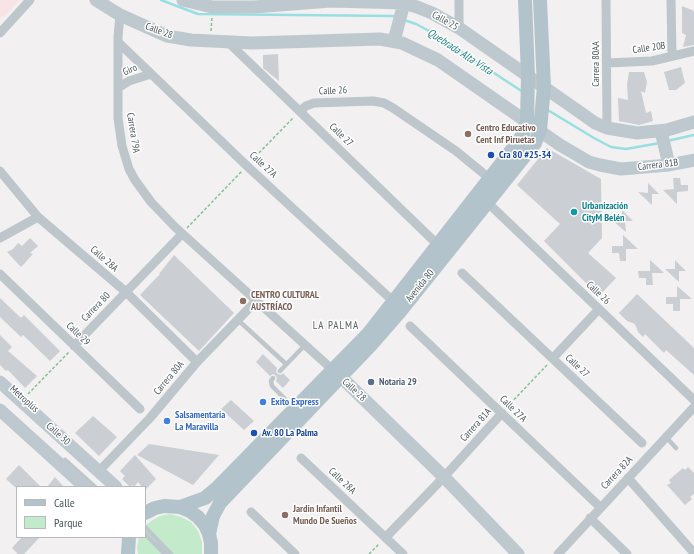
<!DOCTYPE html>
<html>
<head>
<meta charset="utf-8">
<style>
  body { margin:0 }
  #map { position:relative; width:694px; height:554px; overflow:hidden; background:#f2f0f0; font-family:"PT Sans Narrow",sans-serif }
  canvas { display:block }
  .legend { position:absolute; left:16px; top:486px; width:130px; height:52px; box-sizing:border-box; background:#fff; border:1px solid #b7bbbd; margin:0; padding:5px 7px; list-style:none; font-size:12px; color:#4a565b }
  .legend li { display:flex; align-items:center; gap:8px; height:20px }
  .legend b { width:20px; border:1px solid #b7bbbd }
</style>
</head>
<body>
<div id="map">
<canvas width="694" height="554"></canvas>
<ul class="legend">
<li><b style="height:5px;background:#b3c3cb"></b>Calle</li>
<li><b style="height:11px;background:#c4eacc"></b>Parque</li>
</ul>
</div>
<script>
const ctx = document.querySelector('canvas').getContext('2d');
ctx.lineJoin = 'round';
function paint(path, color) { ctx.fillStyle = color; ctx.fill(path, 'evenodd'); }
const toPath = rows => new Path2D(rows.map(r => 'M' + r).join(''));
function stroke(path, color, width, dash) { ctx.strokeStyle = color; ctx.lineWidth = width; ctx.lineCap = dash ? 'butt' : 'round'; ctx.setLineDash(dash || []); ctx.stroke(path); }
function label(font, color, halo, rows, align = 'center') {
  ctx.font = font + ' "PT Sans Narrow",sans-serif'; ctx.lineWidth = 3; ctx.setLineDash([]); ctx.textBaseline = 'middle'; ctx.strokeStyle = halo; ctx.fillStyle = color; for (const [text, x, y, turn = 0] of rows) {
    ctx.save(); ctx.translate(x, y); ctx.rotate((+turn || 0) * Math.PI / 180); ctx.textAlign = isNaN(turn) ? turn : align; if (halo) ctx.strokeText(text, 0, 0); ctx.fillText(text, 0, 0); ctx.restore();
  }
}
paint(toPath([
  [0,0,20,0,4,17,2,16,0,18]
]), '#f8e4e6');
paint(toPath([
  [170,514,181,517,191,522,198,531,202,542,202,554,138,554,137,547,139,537,145,537,145,526,151,521,160,516]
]), '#c4eacc');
stroke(toPath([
  [161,0,198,14,393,16,396,17],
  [404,20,416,24,433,33,523,92],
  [546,109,594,138,611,147,626,149,660,143],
  [667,141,694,135]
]), '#97dfe1', 2.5);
paint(toPath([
  [682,6,694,11,694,45,683,47,686,35,682,33],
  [278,54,279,81,263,68,263,55],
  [681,67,685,83,676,90,669,90,664,72],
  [629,72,644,72,647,82,645,93,641,91,646,113,651,111,653,121,639,125,619,121,618,98,628,100,627,84],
  [547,148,601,179,602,238,588,253,616,278,599,296,544,241,560,224,517,185],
  [673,178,680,178,681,185,688,185,688,191,677,192,677,204,663,190,674,189],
  [648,183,659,194,652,194,652,205,638,192,648,193],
  [622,210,633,221,625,221,626,232,612,220,622,220],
  [623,235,638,249,626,249,626,261,620,261,619,253,612,253,612,246,623,246],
  [30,238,38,246,30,253,33,254,21,267,7,252,13,249,18,243,22,246],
  [174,255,234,313,199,351,140,295,160,274,159,274],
  [650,260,664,273,652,273,653,285,646,285,646,278,639,278,638,271,650,271],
  [675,260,686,271,679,271,679,282,665,269,675,269],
  [677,286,692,299,680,299,680,311,673,311,673,304,666,304,666,297,677,297],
  [637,294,694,348,694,375,666,350,664,353,645,334,643,337,638,332,635,324,627,321,619,313],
  [0,298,21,318,24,315,60,351,50,361,23,335,21,337,0,317],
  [0,335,12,347,8,351,37,376,25,388,8,370,6,371,0,365],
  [263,354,277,368,276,372,278,374,281,375,283,373,290,380,283,388,276,381,277,378,275,375,273,374,270,376,256,362],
  [231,400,254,421,244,430,221,409],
  [93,416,117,437,99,456,75,433],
  [149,444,219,455,193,485,137,455],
  [135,455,156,479,145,490,145,487,142,487,138,482,134,487,132,485,130,487,122,479,125,476,120,471],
  [19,465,41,487,15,487,6,479],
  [688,467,694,473,694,494,690,497,692,499,685,505,667,485,671,483,669,480,683,468,685,470],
  [55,477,64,487,47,487],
  [22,537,40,537,24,554,18,554,12,548]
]), '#cbced2');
stroke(toPath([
  [211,31,212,17],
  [252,160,294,117],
  [187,228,242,171],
  [28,394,69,352],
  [507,407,547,365],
  [369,554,379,544]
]), '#81c396', 1.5, [3, 2]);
stroke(toPath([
  [238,320,286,364],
  [280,371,305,345],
  [273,378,271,381,272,386,294,408],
  [666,437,676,448],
  [65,460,95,487],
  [145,527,171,554],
  [145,534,165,554]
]), '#bdc6cb', 4.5);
stroke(toPath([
  [459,0,459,28],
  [606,0,607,128],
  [671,0,672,56],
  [120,15,118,37,118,118,122,146,129,169,135,180,151,202,175,227,335,372],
  [0,33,30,0],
  [119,43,247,166,394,302],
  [229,43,437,244],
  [607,63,652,61,694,51],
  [118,88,129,81,151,74],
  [300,111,306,106,314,103,373,101,384,103,393,108,456,151,489,178],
  [0,171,38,217,126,292,197,362],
  [487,202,694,400],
  [0,238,38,217],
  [462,273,642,443],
  [0,274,140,409],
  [410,326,600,507],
  [74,346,182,234],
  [553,358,599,309],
  [301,458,403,554],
  [99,471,150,418,197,362,256,301],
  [628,478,694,553],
  [251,512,295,554],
  [590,518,627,554],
  [386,537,444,477,502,413],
  [558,554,694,407]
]), '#bdc6cb', 9);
stroke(toPath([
  [96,0,120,15,167,36,191,40,252,43,380,39,402,43,438,60,560,145,589,162,600,165,621,169,669,165,694,160],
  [183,0,212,7,254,7,331,1,404,3,417,7,432,13,459,28,581,113,595,123,607,128,637,133,667,130,694,122],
  [394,41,404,3],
  [661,131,669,165],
  [341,377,444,477,518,554],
  [0,382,116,487],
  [0,410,85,487]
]), '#bec9cf', 13);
stroke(toPath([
  [180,507,205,498,217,488,368,334,518,142,523,134,527,121,528,76,525,0],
  [145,513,155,508,164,506,180,507,190,511,198,517,205,525,209,534,211,543,211,554],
  [209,534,213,516,220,503,371,345,398,314,535,143,540,130,544,87,540,0],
  [128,554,129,537]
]), '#b3c3cb', 14);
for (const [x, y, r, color] of [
  [468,134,4,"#8d6e63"],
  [491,155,4,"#1a4fb4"],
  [574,212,4,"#0f9aa8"],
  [243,301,4,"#8d6e63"],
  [371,382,4,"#5c6f8a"],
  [263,402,4,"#3f7fe0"],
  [167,421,4,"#3f7fe0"],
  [254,433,4,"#1a4fb4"],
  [285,515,4,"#8d6e63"]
]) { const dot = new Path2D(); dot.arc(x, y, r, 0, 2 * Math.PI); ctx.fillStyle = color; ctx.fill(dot); stroke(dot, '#fff', 1.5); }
label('10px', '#4a565b', '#fff', [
  ["Calle 25",445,21,29],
  ["Calle 28",159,31,20],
  ["Calle 20B",649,48,-8],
  ["Carrera 80AA",596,64,-90],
  ["Giro",130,70,-23],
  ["Calle 26",333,91,-3],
  ["Carrera 79A",133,133,81],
  ["Calle 27",341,135,44],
  ["Calle 27A",263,165,43],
  ["Carrera 81B",658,165,-7],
  ["Calle 28A",104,259,41],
  ["Avenida 80",420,286,-51],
  ["Calle 26",598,293,43],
  ["Carrera 80",96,307,-46],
  ["Calle 29",78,334,44],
  ["Calle 27",577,366,43],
  ["Carrera 80A",169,378,-50],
  ["Calle 28",354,390,43],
  ["Metroplús",24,399,42],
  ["Calle 27A",513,409,44],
  ["Carrera 81A",476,425,-48],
  ["Calle 30",58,434,42],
  ["Carrera 82A",617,473,-47],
  ["Calle 28A",342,481,43]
]);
label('bold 10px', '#785e54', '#fff', [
  ["Centro Educativo",476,128],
  ["Cent Inf Piruetas",476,140],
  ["CENTRO CULTURAL",251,295],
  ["AUSTRÍACO",251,307],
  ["Jardin Infantil",293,509],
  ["Mundo De Sueños",293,521]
], 'left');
label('bold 10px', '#164399', '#fff', [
  ["Cra 80 #25-34",499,155],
  ["Av. 80 La Palma",262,433]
], 'left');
label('bold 10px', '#0d838f', '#fff', [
  ["Urbanización",582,206],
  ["CityM Belén",582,218]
], 'left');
label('bold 10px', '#4e5e75', '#fff', [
  ["Notaria 29",379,382]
], 'left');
label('bold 10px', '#366cbe', '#fff', [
  ["Exito Express",271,402],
  ["Salsamentaria",175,415],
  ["La Maravilla",175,427]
], 'left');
label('italic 11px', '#1d8185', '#fff', [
  ["Quebrada Alta Vista",460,52,33]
]);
ctx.letterSpacing = '1px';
label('11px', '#5d6164', '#fff', [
  ["LA PALMA",336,326]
]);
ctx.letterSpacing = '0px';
</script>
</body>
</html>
